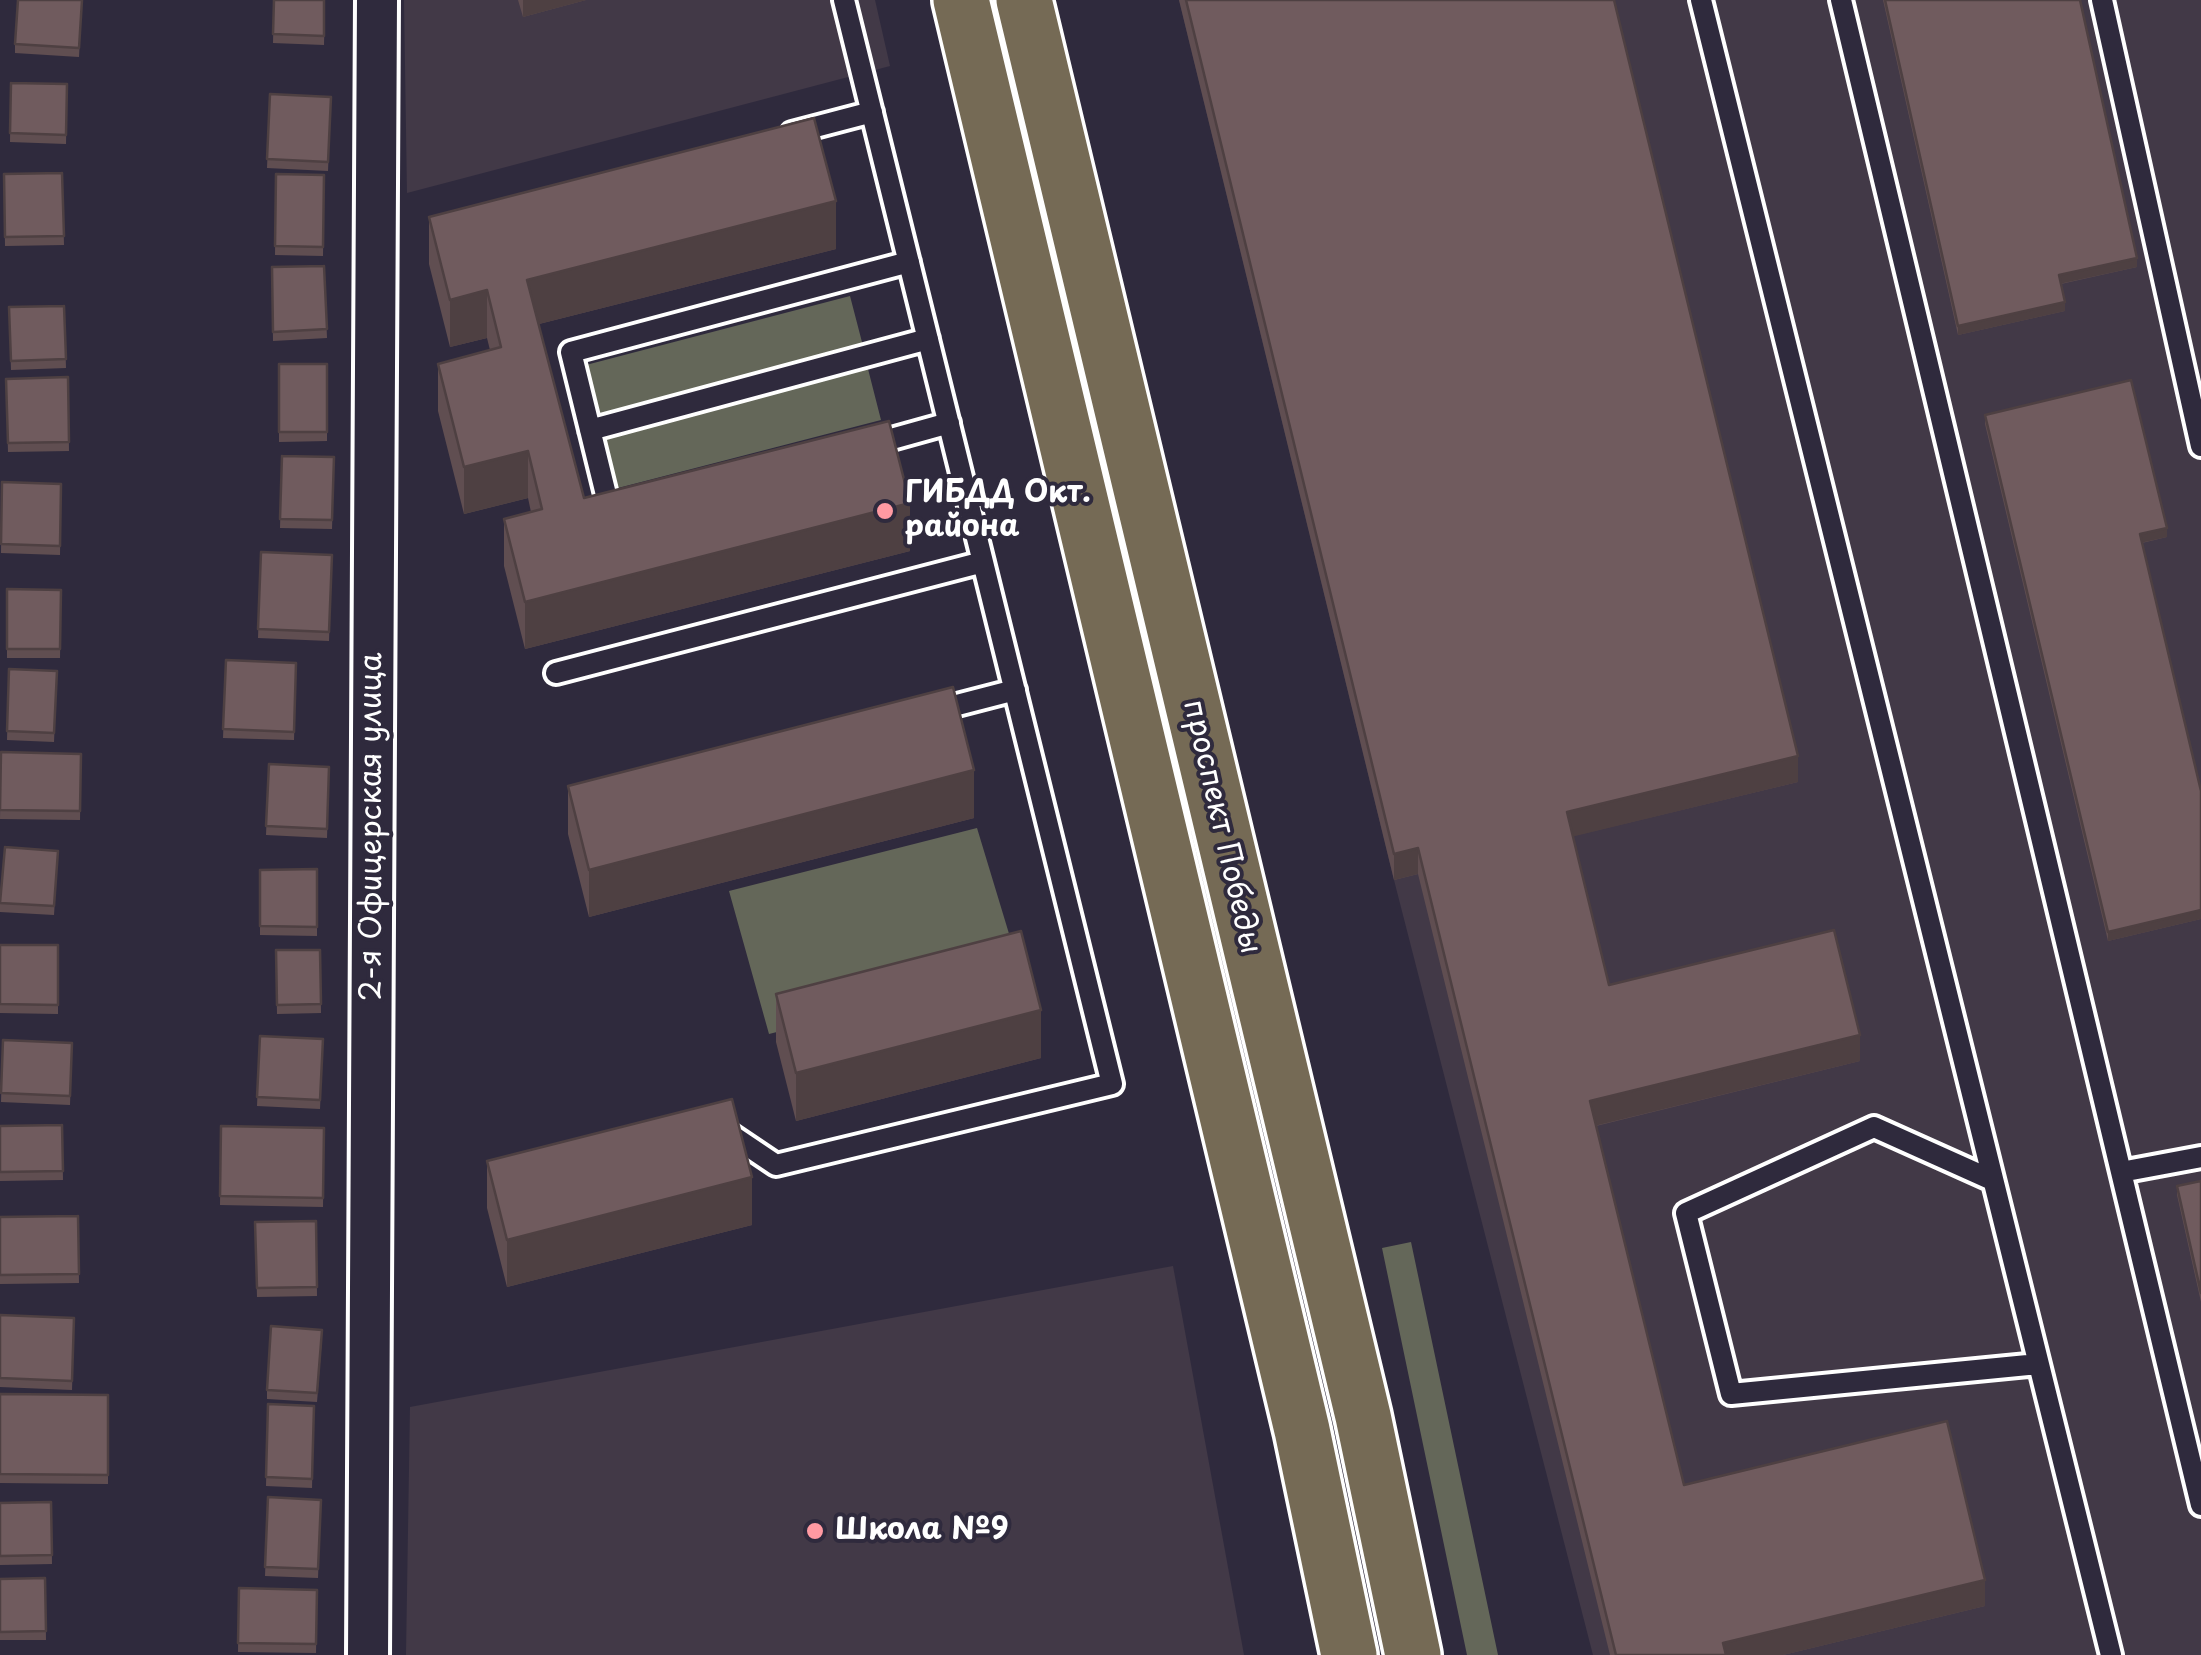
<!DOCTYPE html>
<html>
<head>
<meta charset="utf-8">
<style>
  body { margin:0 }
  canvas { display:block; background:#2f2a3d }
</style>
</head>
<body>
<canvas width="2201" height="1655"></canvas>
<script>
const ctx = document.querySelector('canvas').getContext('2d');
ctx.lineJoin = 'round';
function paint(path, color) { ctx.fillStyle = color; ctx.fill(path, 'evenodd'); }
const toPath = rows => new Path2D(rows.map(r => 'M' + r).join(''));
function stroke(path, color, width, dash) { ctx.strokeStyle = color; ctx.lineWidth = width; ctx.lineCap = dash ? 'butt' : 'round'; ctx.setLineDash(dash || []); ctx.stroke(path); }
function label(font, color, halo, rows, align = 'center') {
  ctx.font = font + ' "Playpen Sans",sans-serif'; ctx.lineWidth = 8; ctx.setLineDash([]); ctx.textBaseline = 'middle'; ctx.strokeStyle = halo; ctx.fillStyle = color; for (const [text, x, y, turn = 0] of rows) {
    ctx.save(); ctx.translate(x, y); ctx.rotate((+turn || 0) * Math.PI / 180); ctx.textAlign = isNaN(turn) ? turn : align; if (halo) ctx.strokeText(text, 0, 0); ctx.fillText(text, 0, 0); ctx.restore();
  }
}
paint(toPath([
  [404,0,875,0,890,66,407,193],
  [1179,0,2201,0,2201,1655,1593,1655,1394,880],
  [1173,1266,1244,1655,406,1655,410,1407]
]), '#423947');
paint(toPath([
  [850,296,863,346,600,415,586,365],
  [868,369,881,420,618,488,604,438],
  [977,828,1020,970,769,1034,729,891],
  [1411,1242,1498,1655,1467,1655,1382,1248]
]), '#646759');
const service = toPath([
  [1701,0,2111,1655],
  [1841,0,2121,1172],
  [2102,0,2201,446],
  [792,133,872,112],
  [590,430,928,339],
  [870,445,949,423],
  [616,513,611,515,571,352,909,262],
  [556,673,983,562],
  [934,711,1015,690],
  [721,1128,776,1165,1112,1084,844,0],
  [2201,1157,2121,1172,2201,1505],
  [1992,1180,1874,1127,1686,1213,1731,1394,2038,1364]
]);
const minor = toPath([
  [368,1655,377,0]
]);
const primary = toPath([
  [961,0,1302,1430,1349,1655],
  [1024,0,1363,1416,1413,1655]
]);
stroke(service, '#fff', 28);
stroke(minor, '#fff', 48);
stroke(primary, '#fff', 62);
stroke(service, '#2f2a3d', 20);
stroke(minor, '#2f2a3d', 40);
stroke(primary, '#756a55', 55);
paint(toPath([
  [82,0,79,57,15,53,15,44],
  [274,0,325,0,324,45,273,43],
  [518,0,586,0,523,17],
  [1179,0,1614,0,1798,782,1573,836,1609,985,1860,1061,1596,1126,1684,1485,1985,1606,1783,1655,1610,1655,1418,874,1394,880],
  [1883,0,2080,0,2137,267,2061,284,2065,311,1958,335],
  [11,83,67,84,66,144,10,142],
  [270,94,331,97,328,171,267,168],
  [62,173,64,245,5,246,4,174],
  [276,174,324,175,323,256,275,255],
  [429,217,836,249,539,324,584,498,910,551,525,649,504,566,504,519,531,512,528,498,464,514,438,411,438,364,490,350,487,338,450,347,429,264],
  [324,266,327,338,273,341,272,267],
  [64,306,66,368,11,370,9,307],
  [279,364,327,364,327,441,279,442],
  [68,377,69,451,8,452,6,379],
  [1985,415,2167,537,2142,543,2201,791,2201,919,2108,941,1985,424],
  [282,456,334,457,332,529,280,528],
  [2,482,61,484,60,555,1,553],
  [261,552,332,555,329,641,258,638],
  [7,589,61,590,60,658,7,658],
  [226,660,296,663,294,740,223,738],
  [9,669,57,671,54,742,7,740],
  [1,752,81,754,80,820,0,819],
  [269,764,329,767,327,838,266,835],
  [568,786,974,818,589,917,568,834],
  [58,851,54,915,0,912,0,903],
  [317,869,317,936,260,935,260,870],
  [0,945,58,945,58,1014,0,1013],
  [276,950,320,950,321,1013,277,1014],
  [776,994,1041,1058,796,1121,776,1042],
  [260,1036,323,1039,320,1109,257,1106],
  [3,1040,72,1043,70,1105,1,1102],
  [62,1125,63,1180,0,1181,0,1126],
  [221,1126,324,1128,323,1207,220,1205],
  [487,1161,752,1225,507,1287,487,1208],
  [2201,1181,2201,1302,2177,1195,2177,1186],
  [78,1216,79,1283,0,1284,0,1217],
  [316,1221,317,1296,257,1297,255,1222],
  [0,1315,74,1318,72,1390,0,1387],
  [322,1339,317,1402,267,1399,267,1390],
  [0,1394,108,1395,108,1484,0,1483],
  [268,1404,314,1406,312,1488,266,1486],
  [268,1497,321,1500,318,1578,265,1576],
  [51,1502,52,1564,0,1565,0,1503],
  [45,1578,46,1640,0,1640,0,1579],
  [239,1588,317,1590,316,1653,238,1652]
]), '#604e51');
paint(toPath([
  [523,0,586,0,523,17],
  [836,201,836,249,527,327,527,280],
  [2137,258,2137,267,2059,284,2059,275],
  [487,290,487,338,450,347,450,300],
  [2065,302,2065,311,1958,335,1958,326],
  [528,451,528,498,464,514,464,467],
  [910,503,910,551,525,649,525,602],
  [2167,528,2167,537,2140,543,2140,534],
  [1798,756,1798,782,1567,838,1567,812],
  [974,770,974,818,589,917,589,870],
  [1418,848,1418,874,1394,880,1394,854],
  [2201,910,2201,919,2108,941,2108,932],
  [1041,1010,1041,1058,796,1121,796,1073],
  [1860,1035,1860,1061,1590,1127,1590,1101],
  [752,1177,752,1225,507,1287,507,1240],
  [1985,1580,1985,1606,1783,1655,1723,1655,1723,1643]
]), '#4e4042');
const building = toPath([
  [18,0,82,0,79,48,15,44,18,0],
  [274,0,324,0,324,36,273,34,274,0],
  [1186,0,1614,0,1798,756,1567,812,1609,985,1834,930,1860,1035,1590,1101,1684,1485,1947,1421,1985,1580,1723,1643,1726,1655,1616,1655,1418,848,1394,854,1186,0],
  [1885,0,2080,0,2137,258,2059,275,2065,302,1958,326,1885,0],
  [11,83,67,84,66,135,10,133,11,83],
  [270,94,331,97,328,162,267,159,270,94],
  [814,118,836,201,527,280,584,498,889,421,910,503,525,602,504,519,542,509,528,451,464,467,438,364,501,347,487,290,450,300,429,217,814,118],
  [62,173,64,236,5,237,4,174,62,173],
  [276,174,324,175,323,247,275,246,276,174],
  [324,266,327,329,273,332,272,267,324,266],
  [64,306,66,359,11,361,9,307,64,306],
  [279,364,327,364,327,432,279,432,279,364],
  [68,377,69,442,8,443,6,379,68,377],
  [2131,380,2167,528,2140,534,2201,791,2201,910,2108,932,1985,415,2131,380],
  [282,456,334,457,332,520,280,519,282,456],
  [2,482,61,484,60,546,1,544,2,482],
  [261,552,332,555,329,632,258,629,261,552],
  [7,589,61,590,60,649,7,649,7,589],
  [226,660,296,663,294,732,223,729,226,660],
  [9,669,57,671,54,733,7,731,9,669],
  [953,687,974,770,589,870,568,786,953,687],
  [1,752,81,754,80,811,0,810,1,752],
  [269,764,329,767,327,829,266,826,269,764],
  [5,847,58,851,54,906,0,903,5,847],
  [317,869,317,927,260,926,260,870,317,869],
  [1021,931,1041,1010,796,1073,776,994,1021,931],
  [0,945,58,945,58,1005,0,1004,0,945],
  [276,950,320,950,321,1004,277,1005,276,950],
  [260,1036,323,1039,320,1100,257,1097,260,1036],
  [3,1040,72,1043,70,1096,1,1093,3,1040],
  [732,1099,752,1177,507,1240,487,1161,732,1099],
  [62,1125,63,1171,0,1172,0,1126,62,1125],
  [221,1126,324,1128,323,1198,220,1196,221,1126],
  [2201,1181,2201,1293,2177,1186,2201,1181],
  [78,1216,79,1274,0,1275,0,1217,78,1216],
  [316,1221,317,1287,257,1288,255,1222,316,1221],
  [0,1315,74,1318,72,1381,0,1378,0,1315],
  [271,1326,322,1330,317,1393,267,1390,271,1326],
  [0,1394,108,1395,108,1475,0,1474,0,1394],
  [268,1404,314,1406,312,1479,266,1477,268,1404],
  [268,1497,321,1500,318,1569,265,1567,268,1497],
  [51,1502,52,1555,0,1556,0,1503,51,1502],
  [45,1578,46,1631,0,1632,0,1579,45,1578],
  [239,1588,317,1590,316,1644,238,1643,239,1588]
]);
paint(building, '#705b5e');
stroke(building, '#4e4042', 2.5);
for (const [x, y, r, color] of [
  [885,511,10,"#ff9aa2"],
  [815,1531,10,"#ff9aa2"]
]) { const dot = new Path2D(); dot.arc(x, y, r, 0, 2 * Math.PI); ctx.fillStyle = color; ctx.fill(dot); stroke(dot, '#2f2a3d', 4); }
label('bold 30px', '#fff', '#2f2a3d', [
  ["ГИБДД Окт.",905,494],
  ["района",905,528],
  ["Школа №9",835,1531]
], 'left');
label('30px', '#fff', '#2f2a3d', [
  ["2-я Офицерская улица",373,827,-90],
  ["проспект Победы",1221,827,77]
]);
</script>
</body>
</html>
